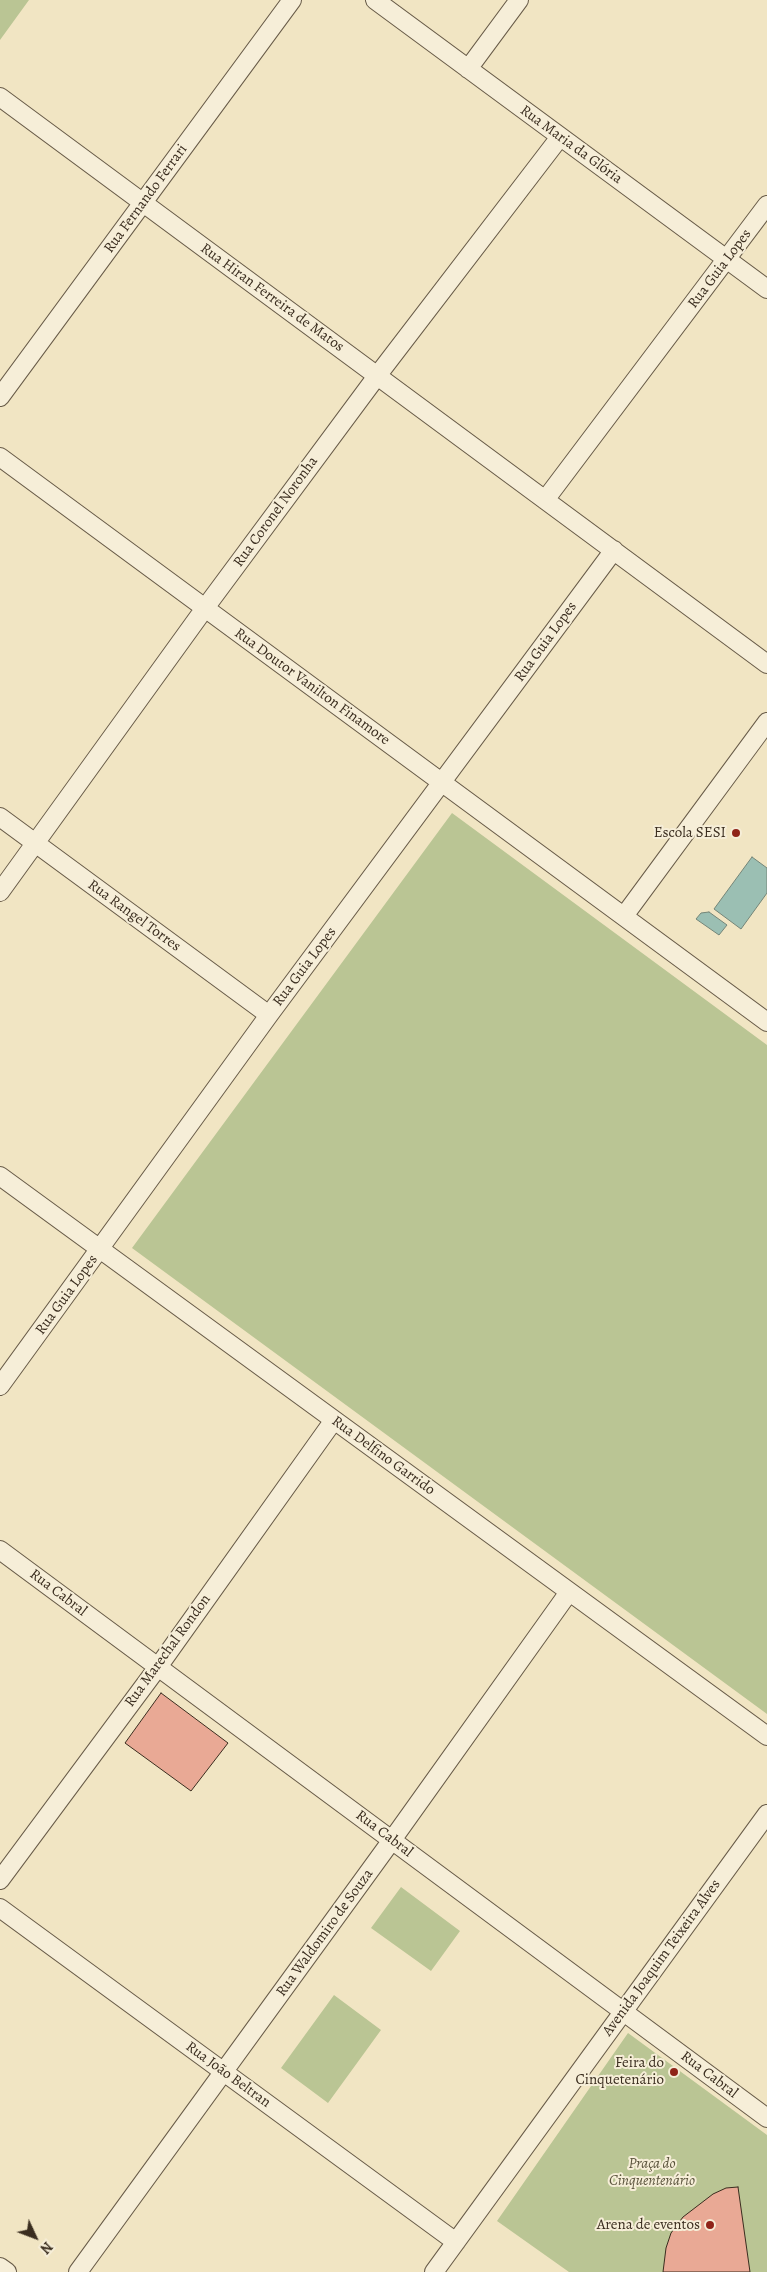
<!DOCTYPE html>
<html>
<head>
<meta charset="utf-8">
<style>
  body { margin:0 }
  #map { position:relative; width:767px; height:2272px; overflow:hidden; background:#f1e5c3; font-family:Alegreya,serif }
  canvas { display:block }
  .north { position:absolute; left:10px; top:2212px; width:50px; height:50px; -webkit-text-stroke:4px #f6eed8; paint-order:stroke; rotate:133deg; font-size:14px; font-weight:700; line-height:20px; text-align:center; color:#3a2d1f }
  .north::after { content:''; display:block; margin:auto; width:18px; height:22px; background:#3a2d1f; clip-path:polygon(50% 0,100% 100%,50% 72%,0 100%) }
</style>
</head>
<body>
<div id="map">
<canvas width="767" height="2272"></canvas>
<div class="north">N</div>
</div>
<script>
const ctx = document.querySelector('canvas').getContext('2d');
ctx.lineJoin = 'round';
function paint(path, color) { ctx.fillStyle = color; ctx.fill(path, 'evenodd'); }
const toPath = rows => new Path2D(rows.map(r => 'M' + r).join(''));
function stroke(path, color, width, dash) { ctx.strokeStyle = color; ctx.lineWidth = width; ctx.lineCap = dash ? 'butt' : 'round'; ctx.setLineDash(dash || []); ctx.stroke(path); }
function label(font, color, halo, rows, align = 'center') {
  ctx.font = font + ' Alegreya,serif'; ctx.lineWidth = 4; ctx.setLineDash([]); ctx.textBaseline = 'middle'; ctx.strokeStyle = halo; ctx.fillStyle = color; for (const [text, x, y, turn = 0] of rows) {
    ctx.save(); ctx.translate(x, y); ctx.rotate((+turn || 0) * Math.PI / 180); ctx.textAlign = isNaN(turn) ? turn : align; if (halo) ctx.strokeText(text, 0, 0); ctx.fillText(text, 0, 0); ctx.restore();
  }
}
paint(toPath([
  [0,0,29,0,0,40],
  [452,813,767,1045,767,1714,132,1248],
  [401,1887,460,1931,431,1971,371,1928],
  [334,1995,381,2030,328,2103,281,2068],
  [628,2033,767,2135,767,2272,569,2272,497,2221]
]), '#bac594');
const water = toPath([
  [752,857,767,868,767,893,741,929,714,909,752,857],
  [709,912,727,925,719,935,696,919,701,913,709,912]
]);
paint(water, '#9bbfb3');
stroke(water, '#748578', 1);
const building = toPath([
  [161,1693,228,1743,191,1791,125,1743,161,1693],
  [738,2187,750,2272,663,2272,666,2248,671,2233,683,2217,713,2194,726,2188,738,2187]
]);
paint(building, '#e9a995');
stroke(building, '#3a2d1f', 1);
const minor = toPath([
  [375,0,767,289],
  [468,69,519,0],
  [0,97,767,664],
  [0,397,292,0],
  [0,457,767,1022],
  [545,500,767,205],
  [0,817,269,1015],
  [0,892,205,608,377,376,560,137],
  [624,916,767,722],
  [0,1176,767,1736],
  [0,1386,269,1015,614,550],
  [0,1550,767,2118],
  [0,1880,158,1667,334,1420],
  [0,1908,456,2242],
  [0,2267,7,2272],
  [78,2272,392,1840,569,1592],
  [434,2272,767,1814]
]);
stroke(minor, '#685b48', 20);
stroke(minor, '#f6eed8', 18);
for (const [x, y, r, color] of [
  [736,833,5,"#8f2418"],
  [674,2072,5,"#8f2418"],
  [710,2225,5,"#8f2418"]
]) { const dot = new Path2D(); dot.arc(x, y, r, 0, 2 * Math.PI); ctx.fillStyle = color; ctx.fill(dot); stroke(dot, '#f6eed8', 2); }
label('15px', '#3a2d1f', '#f6eed8', [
  ["Rua Maria da Glória",571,145,36],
  ["Rua Fernando Ferrari",146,199,-54],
  ["Rua Guia Lopes",720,269,-53],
  ["Rua Hiran Ferreira de Matos",272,298,36],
  ["Rua Coronel Noronha",276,512,-54],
  ["Rua Guia Lopes",546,642,-54],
  ["Rua Doutor Vanilton Finamore",312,687,36],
  ["Rua Rangel Torres",134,916,36],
  ["Rua Guia Lopes",305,967,-53],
  ["Rua Guia Lopes",67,1295,-54],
  ["Rua Delfino Garrido",383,1456,36],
  ["Rua Cabral",58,1593,37],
  ["Rua Marechal Rondon",168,1651,-54],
  ["Rua Cabral",384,1834,37],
  ["Rua Waldomiro de Souza",325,1933,-54],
  ["Avenida Joaquim Teixeira Alves",662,1958,-54],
  ["Rua João Beltran",228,2075,36],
  ["Rua Cabral",709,2075,37]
]);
label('15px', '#3a2d1f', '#f6eed8', [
  ["Escola SESI",726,833],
  ["Feira do",664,2063],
  ["Cinquetenário",664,2080],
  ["Arena de eventos",700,2225]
], 'right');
label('italic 15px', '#5a533c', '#f6eed8', [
  ["Praça do",652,2164],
  ["Cinquentenário",652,2181]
]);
</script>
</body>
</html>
